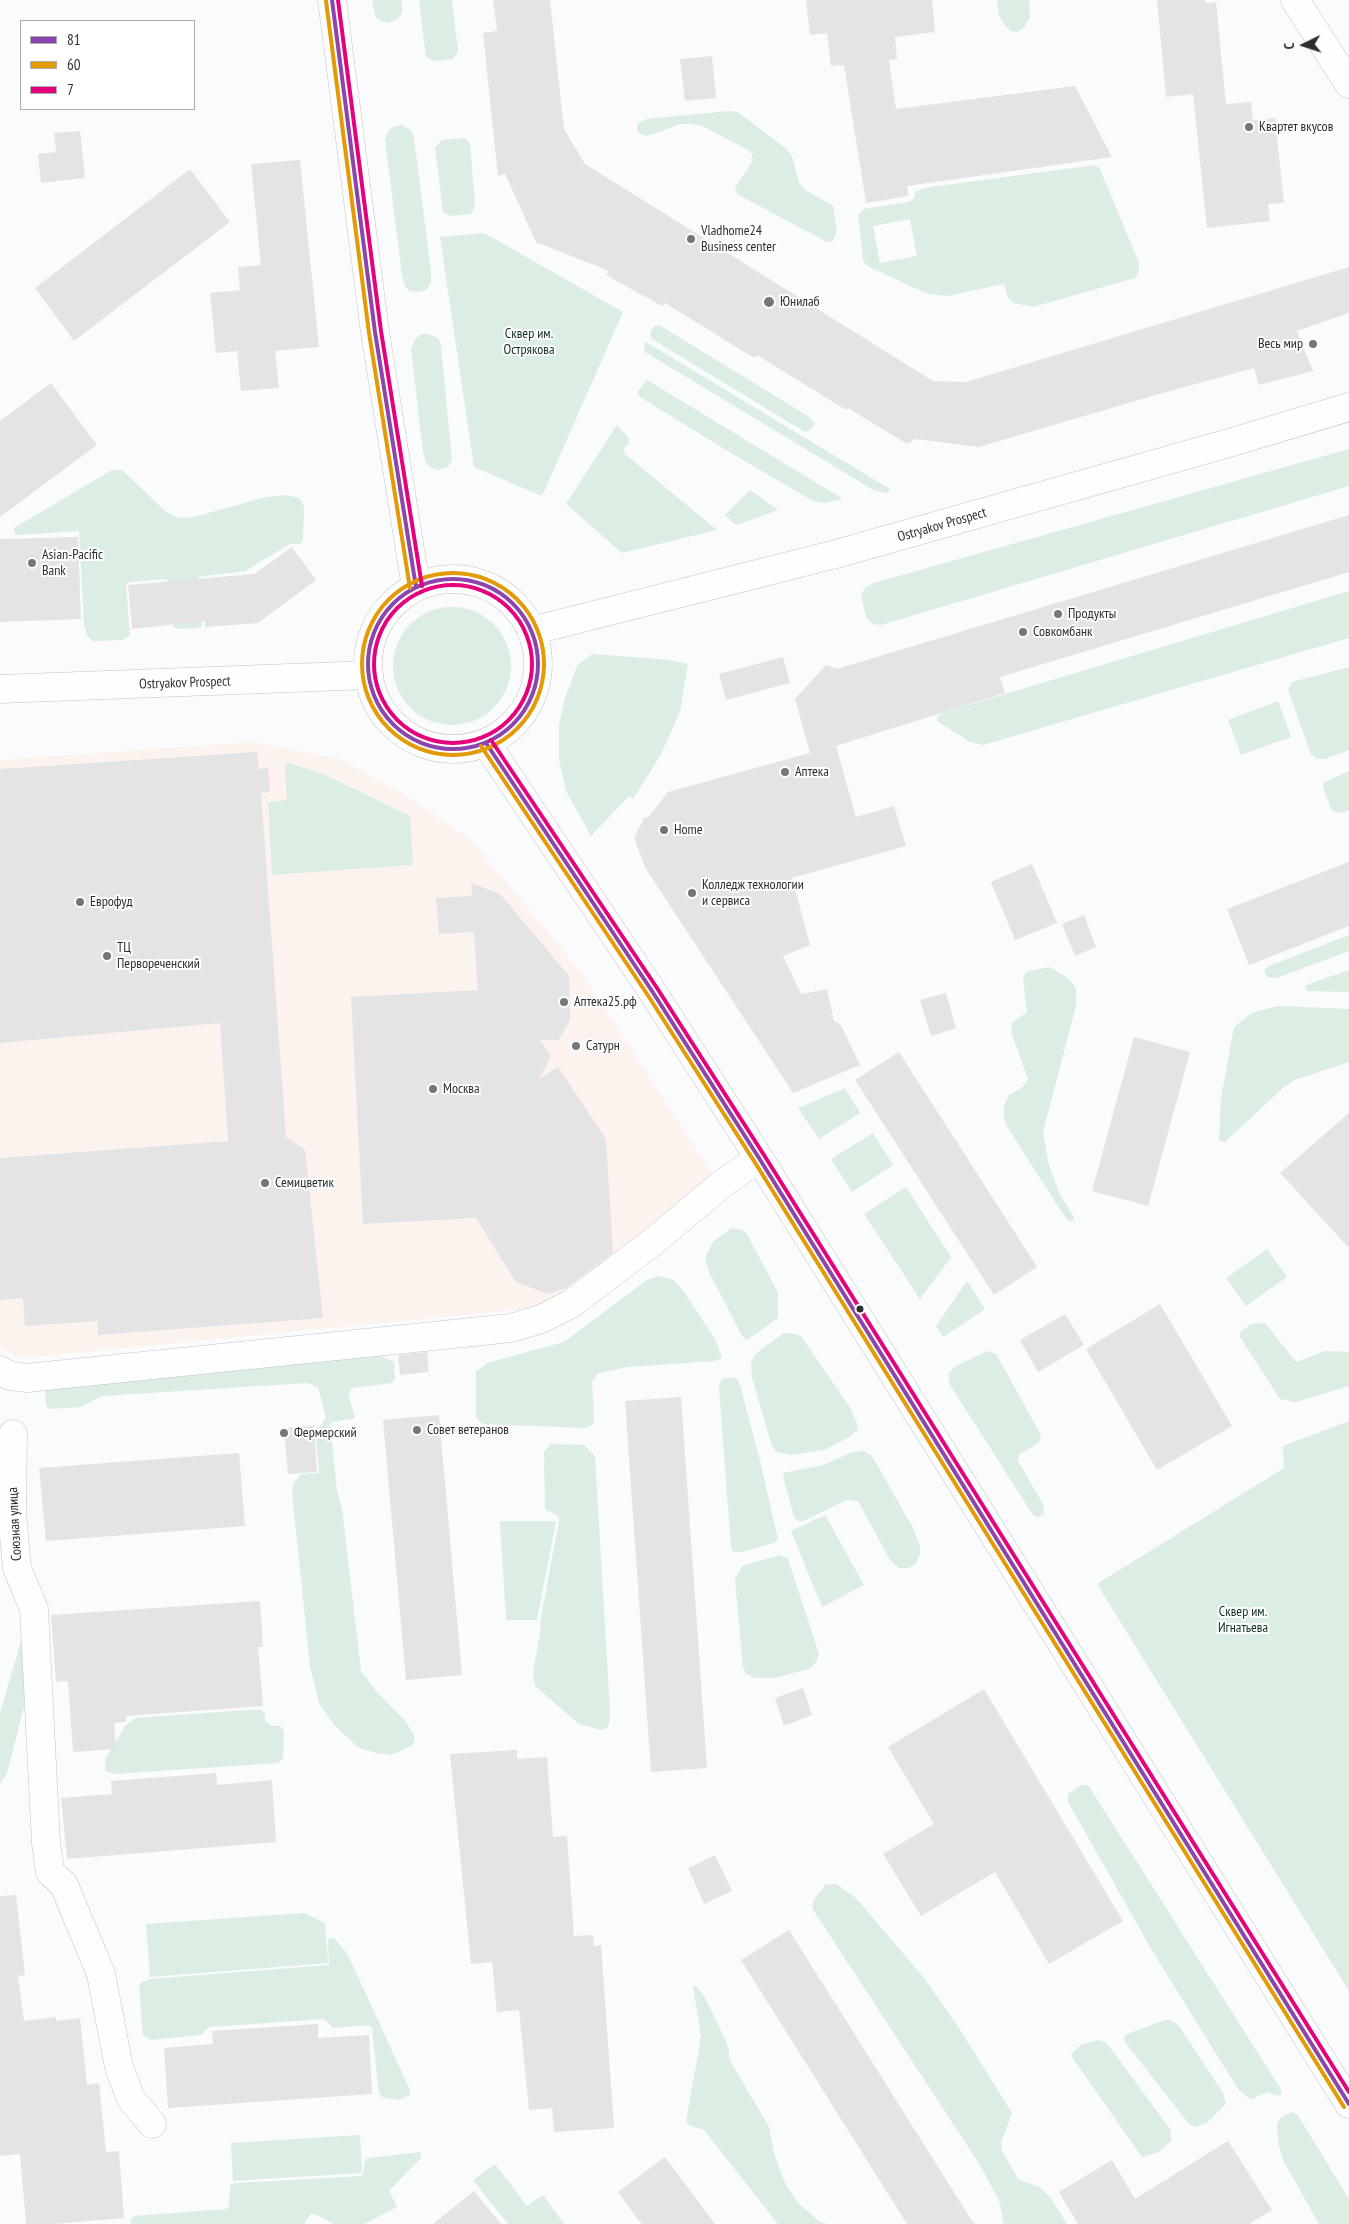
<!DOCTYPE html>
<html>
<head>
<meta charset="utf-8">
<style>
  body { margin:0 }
  #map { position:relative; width:1349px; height:2224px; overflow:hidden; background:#f9fbfd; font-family:"PT Sans Narrow",sans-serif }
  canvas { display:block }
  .legend { position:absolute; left:20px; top:20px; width:175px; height:90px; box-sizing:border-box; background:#fff; border:1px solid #abacad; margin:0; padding:6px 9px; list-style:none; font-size:15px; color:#2c2f32 }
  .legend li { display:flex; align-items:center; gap:10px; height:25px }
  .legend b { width:25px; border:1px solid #abacad }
  .north { position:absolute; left:1279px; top:20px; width:50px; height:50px; -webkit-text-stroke:4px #fff; paint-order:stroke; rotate:266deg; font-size:14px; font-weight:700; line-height:20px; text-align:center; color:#2c2f32 }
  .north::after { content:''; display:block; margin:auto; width:18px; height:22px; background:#2c2f32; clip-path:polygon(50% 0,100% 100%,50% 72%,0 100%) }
</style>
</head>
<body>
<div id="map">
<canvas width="1349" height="2224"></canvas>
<ul class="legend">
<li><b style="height:6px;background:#8e44ad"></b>81</li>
<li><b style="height:6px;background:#e39a05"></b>60</li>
<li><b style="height:6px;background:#e5007d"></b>7</li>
</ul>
<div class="north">С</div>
</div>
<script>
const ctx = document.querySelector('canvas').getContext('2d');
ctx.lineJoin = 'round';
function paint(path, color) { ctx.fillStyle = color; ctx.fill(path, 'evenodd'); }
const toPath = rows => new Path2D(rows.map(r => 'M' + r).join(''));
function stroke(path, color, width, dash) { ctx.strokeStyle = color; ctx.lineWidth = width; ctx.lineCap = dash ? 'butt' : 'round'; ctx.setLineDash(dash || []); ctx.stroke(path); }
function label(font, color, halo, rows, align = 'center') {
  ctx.font = font + ' "PT Sans Narrow",sans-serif'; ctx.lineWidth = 4; ctx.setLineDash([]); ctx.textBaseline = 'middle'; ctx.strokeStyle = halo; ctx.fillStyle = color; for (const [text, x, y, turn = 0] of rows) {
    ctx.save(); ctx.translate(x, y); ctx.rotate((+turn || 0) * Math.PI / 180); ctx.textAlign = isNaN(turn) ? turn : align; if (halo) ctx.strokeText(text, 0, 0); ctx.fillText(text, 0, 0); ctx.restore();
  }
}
paint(toPath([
  [254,742,340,759,409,797,473,842,580,971,713,1174,566,1305,22,1358,0,1348,0,760]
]), '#fcf3ee');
paint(toPath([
  [372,0,402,0,402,13,397,19,388,23,381,21,375,16],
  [419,0,452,0,458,51,453,59,434,61,426,57],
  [997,0,1029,0,1030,17,1025,26,1018,32,1011,31,1004,24,999,15],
  [729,111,738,112,785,148,792,156,799,183,805,190,833,206,837,231,833,241,827,242,737,194,735,188,753,160,751,152,705,127,693,124,680,124,648,136,640,134,637,129,638,123,647,119],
  [402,125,411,130,414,138,431,271,431,283,426,290,418,292,410,291,405,286,402,275,385,139,389,130,395,126],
  [464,138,470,143,475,206,471,214,451,216,443,212,435,147,442,140],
  [1095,165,1100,169,1139,263,1139,271,1135,278,1033,307,1014,303,1008,298,1004,284,947,296,928,294,867,266,863,260,858,215,864,209,908,202,914,199,915,193,919,190,931,187],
  [910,219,917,256,880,263,873,226],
  [484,233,623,312,542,496,474,467,440,237],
  [659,325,808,416,815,424,809,431,805,432,652,339,650,333,654,326],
  [422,334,428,334,438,338,441,346,452,460,448,467,439,470,432,468,426,463,423,452,411,348,416,338],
  [646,342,890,489,887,493,875,491,645,352,644,345],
  [647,380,843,499,826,503,813,501,731,453,640,397,637,392],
  [617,425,629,438,628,445,624,448,625,454,717,530,622,553,566,504],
  [1349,449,1349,486,881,625,873,624,866,617,861,595,866,587,874,583],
  [112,470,122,470,165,511,178,518,194,517,266,497,286,495,299,498,304,506,303,540,300,544,290,544,245,571,198,577,202,626,199,628,176,629,173,626,167,579,129,582,126,586,130,635,123,640,93,641,87,636,84,625,79,531,18,535,14,533,14,528],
  [750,490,778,510,736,525,725,515],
  [1349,591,1349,638,983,745,970,742,937,721,937,717,942,713],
  '393 666a59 59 0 1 1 118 0a59 59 0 1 1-118 0Z',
  [592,654,671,660,688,664,680,711,661,754,633,799,629,796,591,836,566,791,559,760,559,725,565,698,577,666],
  [1349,667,1349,750,1325,759,1317,759,1311,754,1288,690,1292,682],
  [1278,701,1291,737,1241,755,1228,720],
  [285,762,321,773,410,816,413,865,272,875,268,802,287,800],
  [1349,771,1349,810,1342,813,1332,811,1323,787,1324,783],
  [1349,935,1349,951,1277,978,1267,977,1264,970,1269,966],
  [1050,967,1069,979,1076,988,1076,1006,1043,1132,1049,1165,1060,1195,1074,1217,1074,1221,1069,1221,1063,1214,1008,1128,1004,1118,1004,1106,1009,1095,1023,1087,1028,1079,1011,1032,1012,1023,1027,1012,1023,977,1028,971],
  [1349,970,1349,992,1307,991,1305,988,1306,985],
  [1277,1006,1349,1009,1349,1062,1295,1080,1284,1087,1225,1142,1221,1142,1219,1140,1221,1098,1234,1027,1252,1013],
  [845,1088,860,1113,819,1139,798,1108],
  [873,1133,893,1165,852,1192,831,1159],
  [906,1187,951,1257,920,1299,864,1214],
  [732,1228,742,1230,747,1234,778,1293,778,1318,747,1340,742,1336,710,1274,705,1258,713,1242],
  [1267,1249,1287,1277,1246,1306,1226,1278],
  [658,1276,674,1280,684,1292,715,1339,722,1358,714,1361,628,1367,598,1373,592,1382,594,1421,593,1425,585,1428,483,1424,480,1422,476,1417,476,1371,490,1362,564,1342,647,1280],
  [967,1281,985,1309,943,1337,936,1326],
  [1265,1323,1296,1362,1325,1351,1349,1352,1349,1386,1296,1402,1280,1399,1240,1337,1241,1331,1252,1324],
  [784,1333,792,1333,801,1336,851,1409,856,1421,858,1430,849,1437,824,1450,790,1455,777,1452,772,1446,752,1378,751,1364,754,1356,760,1350],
  [987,1351,996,1354,1041,1435,1039,1442,1019,1455,1018,1461,1043,1504,1044,1514,1039,1517,1033,1515,950,1385,948,1374,954,1367],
  [379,1355,394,1362,395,1378,392,1383,352,1388,348,1394,355,1418,332,1422,330,1424,337,1491,342,1508,361,1671,376,1691,406,1722,414,1735,414,1742,411,1746,391,1755,377,1753,359,1748,335,1726,319,1703,310,1666,292,1493,294,1483,301,1474,319,1473,315,1429,321,1426,326,1417,318,1387,307,1383,102,1396,81,1407,50,1409,46,1406,45,1391,49,1387],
  [733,1377,737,1379,740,1385,760,1461,778,1539,774,1543,742,1552,733,1552,731,1547,719,1387,722,1379],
  [1349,1421,1349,1991,1097,1584,1284,1468,1283,1446],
  [551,1444,584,1445,595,1456,610,1711,609,1724,607,1728,601,1730,579,1724,535,1686,533,1673,541,1627,540,1623,559,1521,558,1516,546,1510,545,1506,544,1452],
  [864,1451,872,1456,913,1528,920,1546,920,1554,915,1565,908,1568,899,1568,890,1560,858,1501,847,1500,803,1521,798,1521,794,1517,783,1476,784,1473,823,1465,853,1452],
  [825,1515,864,1585,822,1607,791,1531],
  [500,1521,556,1521,537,1620,506,1620],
  [780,1555,788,1559,819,1654,816,1662,811,1668,775,1678,755,1678,746,1674,743,1667,735,1580,742,1566],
  [24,1631,27,1695,7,1773,0,1784,0,1713],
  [260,1709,265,1714,265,1721,272,1726,280,1726,284,1731,283,1758,278,1763,114,1774,106,1771,105,1760,125,1726,136,1718],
  [1082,1785,1088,1785,1282,2091,1280,2095,1277,2096,1267,2092,1252,2099,1247,2097,1238,2089,1153,1952,1068,1802,1068,1794],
  [836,1884,856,1898,924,1978,957,2025,1012,2113,1001,2143,1002,2151,1018,2179,1039,2187,1051,2198,1067,2224,1004,2224,999,2200,980,2165,812,1908,814,1900,825,1885],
  [304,1913,325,1923,328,1963,150,1977,146,1924],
  [334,1938,347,1953,410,2090,410,2095,399,2100,392,2099,382,2097,379,2093,372,2028,369,2025,333,2028,324,2019,209,2027,201,2035,150,2040,143,2035,139,1986,142,1982,150,1979,329,1965,328,1939],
  [693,1986,696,1986,704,1996,725,2039,729,2050,729,2059,769,2127,774,2153,784,2181,798,2203,819,2221,826,2224,778,2224,704,2130,689,2125,686,2122,701,2037],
  [1165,2020,1171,2020,1179,2026,1223,2093,1226,2104,1208,2122,1195,2127,1189,2124,1125,2042,1124,2037,1127,2034],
  [1098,2040,1105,2042,1109,2046,1170,2129,1171,2141,1159,2152,1142,2157,1074,2060,1071,2054,1074,2051,1081,2045],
  [1291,2112,1297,2114,1349,2199,1349,2224,1319,2224,1284,2162,1278,2143,1277,2127,1279,2119],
  [360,2135,362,2173,233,2181,231,2143],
  [421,2152,421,2158,389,2191,397,2207,364,2224,334,2224,315,2214,311,2214,304,2224,131,2224,130,2221,134,2216,226,2209,229,2206,230,2185,234,2183,362,2176,366,2159,369,2158],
  [495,2164,527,2206,543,2195,564,2224,508,2224,473,2180]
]), '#dcede3');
paint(toPath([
  [493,0,550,0,564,129,585,164,933,381,966,382,1349,267,1349,313,1297,331,1313,371,1259,385,1254,368,1159,394,979,447,916,439,907,444,848,408,846,410,757,355,754,358,665,303,662,306,606,275,609,271,536,242,505,174,498,176,483,33,497,31],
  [806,0,932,0,935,32,895,37,897,59,889,60,896,109,1075,86,1112,157,907,186,909,196,866,203,844,65,831,66,827,33,810,35],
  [1157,0,1205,0,1205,3,1216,2,1226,104,1251,102,1253,120,1275,118,1284,203,1268,204,1270,221,1207,228,1193,94,1166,97],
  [712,56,716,98,685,101,680,59],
  [80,131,85,178,41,183,38,154,56,152,54,133],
  [300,160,319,347,275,351,279,388,241,391,237,351,216,353,210,293,240,290,238,267,261,265,251,164],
  [190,169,230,222,74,341,35,288],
  [51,383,97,445,0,517,0,421],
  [1349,515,1349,572,1000,677,1005,693,836,746,856,817,894,806,906,846,792,878,810,945,783,956,801,994,827,989,834,1021,841,1025,860,1065,793,1093,646,869,634,838,645,817,648,818,668,792,810,753,795,699,826,665,837,669],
  [78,537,81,619,0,622,0,539],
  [292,547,316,580,258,623,205,627,205,621,132,629,128,585,254,574],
  [783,657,790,683,726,700,719,674],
  [257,752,259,769,268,768,270,792,261,793,286,1137,305,1150,323,1318,98,1335,98,1321,25,1326,23,1298,0,1300,0,1158,228,1141,220,1023,0,1043,0,769],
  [1349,862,1349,926,1249,965,1227,909],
  [1032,864,1057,923,1015,940,991,882],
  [471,883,500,894,569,976,570,1020,559,1040,540,1040,551,1056,539,1079,558,1067,606,1139,613,1253,566,1288,548,1294,516,1282,476,1218,363,1224,351,997,478,990,474,932,439,934,436,898,472,896],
  [1084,915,1096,947,1075,956,1062,924],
  [946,993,956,1028,931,1036,920,1000],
  [1134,1037,1190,1052,1148,1206,1092,1191],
  [899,1052,1037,1267,994,1295,855,1080],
  [1349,1113,1349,1248,1280,1173],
  [1160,1304,1232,1426,1157,1470,1086,1349],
  [1065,1314,1084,1345,1038,1372,1020,1340],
  [427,1352,429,1372,400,1375,398,1355],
  [681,1397,707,1768,651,1772,625,1401],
  [439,1415,462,1675,406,1680,383,1420],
  [314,1426,317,1472,288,1474,284,1428],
  [239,1453,245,1526,46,1541,39,1468],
  [260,1601,263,1647,258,1647,263,1706,126,1716,126,1722,114,1723,116,1749,73,1752,68,1681,56,1682,51,1615],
  [803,1688,812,1715,784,1726,775,1698],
  [984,1689,1123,1921,1049,1964,995,1872,921,1916,883,1854,934,1824,888,1747],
  [517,1750,517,1759,547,1757,553,1837,567,1836,574,1936,593,1935,594,1946,601,1945,614,2128,554,2132,552,2108,529,2110,519,2010,497,2012,492,1962,471,1964,450,1754],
  [216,1773,217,1785,272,1780,276,1842,67,1859,61,1798,112,1794,111,1781],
  [715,1855,732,1891,704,1904,688,1868],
  [16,1895,25,1975,18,1976,24,2021,56,2017,56,2021,80,2018,87,2085,99,2083,106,2152,119,2151,124,2218,55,2224,26,2224,20,2154,0,2156,0,1896],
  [789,1930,974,2224,907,2224,741,1960],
  [318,2024,318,2038,369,2035,372,2094,168,2108,164,2048,213,2044,212,2031],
  [1228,2141,1272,2210,1249,2224,1078,2224,1059,2192,1112,2160,1135,2199],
  [665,2157,715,2224,642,2224,637,2218,618,2192],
  [474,2191,501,2224,433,2224]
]), '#e4e4e4');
const minor = toPath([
  [1295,0,1349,84],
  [0,1370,10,1376,27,1378,511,1328,541,1319,571,1304,654,1241,722,1184,759,1158],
  [13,1434,12,1514,17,1568,34,1609,46,1843,50,1872,64,1885,101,1974,119,2067,131,2099,152,2124]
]);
const secondary = toPath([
  [531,631,836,554,1229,443,1349,407],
  [0,689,369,675]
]);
const primary = toPath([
  [332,0,375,332,416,587],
  '368 664a85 85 0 1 1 170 0a85 85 0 1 1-170 0Z',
  [486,743,652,991,759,1158,1349,2104]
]);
stroke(minor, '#c2c4c6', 29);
stroke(secondary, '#c2c4c6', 29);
stroke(primary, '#c2c4c6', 29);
stroke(minor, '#fefeff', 28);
stroke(secondary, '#fefeff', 28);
stroke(primary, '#fefeff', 28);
stroke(toPath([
  [332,0,375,332,416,587],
  '368 664a85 85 0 1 1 170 0a85 85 0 1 1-170 0Z',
  [486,743,652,991,759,1158,1349,2104]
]), '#8e44ad', 4);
stroke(toPath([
  [326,1,369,333,410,588],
  '362 664a91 91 0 1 1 182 0a91 91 0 1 1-182 0Z',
  [481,746,647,994,754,1161,1344,2107]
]), '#e39a05', 4);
stroke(toPath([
  [338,0,381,331,422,586],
  '374 664a79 79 0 1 1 158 0a79 79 0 1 1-158 0Z',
  [491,740,657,988,764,1155,1349,2092]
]), '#e5007d', 4);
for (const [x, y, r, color] of [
  [1249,127,5,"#747679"],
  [691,239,5,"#747679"],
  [769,302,6,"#747679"],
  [1313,344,5,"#747679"],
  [32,563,5,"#747679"],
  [1058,614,5,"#747679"],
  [1023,632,5,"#747679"],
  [785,772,5,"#747679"],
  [664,830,5,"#747679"],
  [692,893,5,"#747679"],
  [80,902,5,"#747679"],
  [107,956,5,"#747679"],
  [564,1002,5,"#747679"],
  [576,1046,5,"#747679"],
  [433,1089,5,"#747679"],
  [265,1183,5,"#747679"],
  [860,1309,4.5,"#2c2f32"],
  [417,1430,5,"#747679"],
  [284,1433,5,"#747679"]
]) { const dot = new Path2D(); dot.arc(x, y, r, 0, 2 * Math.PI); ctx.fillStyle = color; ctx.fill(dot); stroke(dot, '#fff', 2); }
label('14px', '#2c2f32', '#fff', [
  ["Квартет вкусов",1259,127],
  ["Vladhome24",701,231],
  ["Business center",701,247],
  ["Юнилаб",780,302],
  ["Весь мир",1303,344,"right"],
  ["Asian-Pacific",42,555],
  ["Bank",42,571],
  ["Продукты",1068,614],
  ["Совкомбанк",1033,632],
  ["Аптека",795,772],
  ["Home",674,830],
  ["Колледж технологии",702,885],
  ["и сервиса",702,901],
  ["Еврофуд",90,902],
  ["ТЦ",117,948],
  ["Первореченский",117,964],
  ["Аптека25.рф",574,1002],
  ["Сатурн",586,1046],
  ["Москва",443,1089],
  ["Семицветик",275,1183],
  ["Совет ветеранов",427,1430],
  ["Фермерский",294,1433]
], 'left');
label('14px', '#0f321f', '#fff', [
  ["Сквер им.",529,334],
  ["Острякова",529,350],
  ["Cквер им.",1243,1612],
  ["Игнатьева",1243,1628]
]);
label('14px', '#2c2f32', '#fff', [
  ["Ostryakov Prospect",942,525,-16],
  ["Ostryakov Prospect",185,683,-2],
  ["Союзная улица",15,1524,-93]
]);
</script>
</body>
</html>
